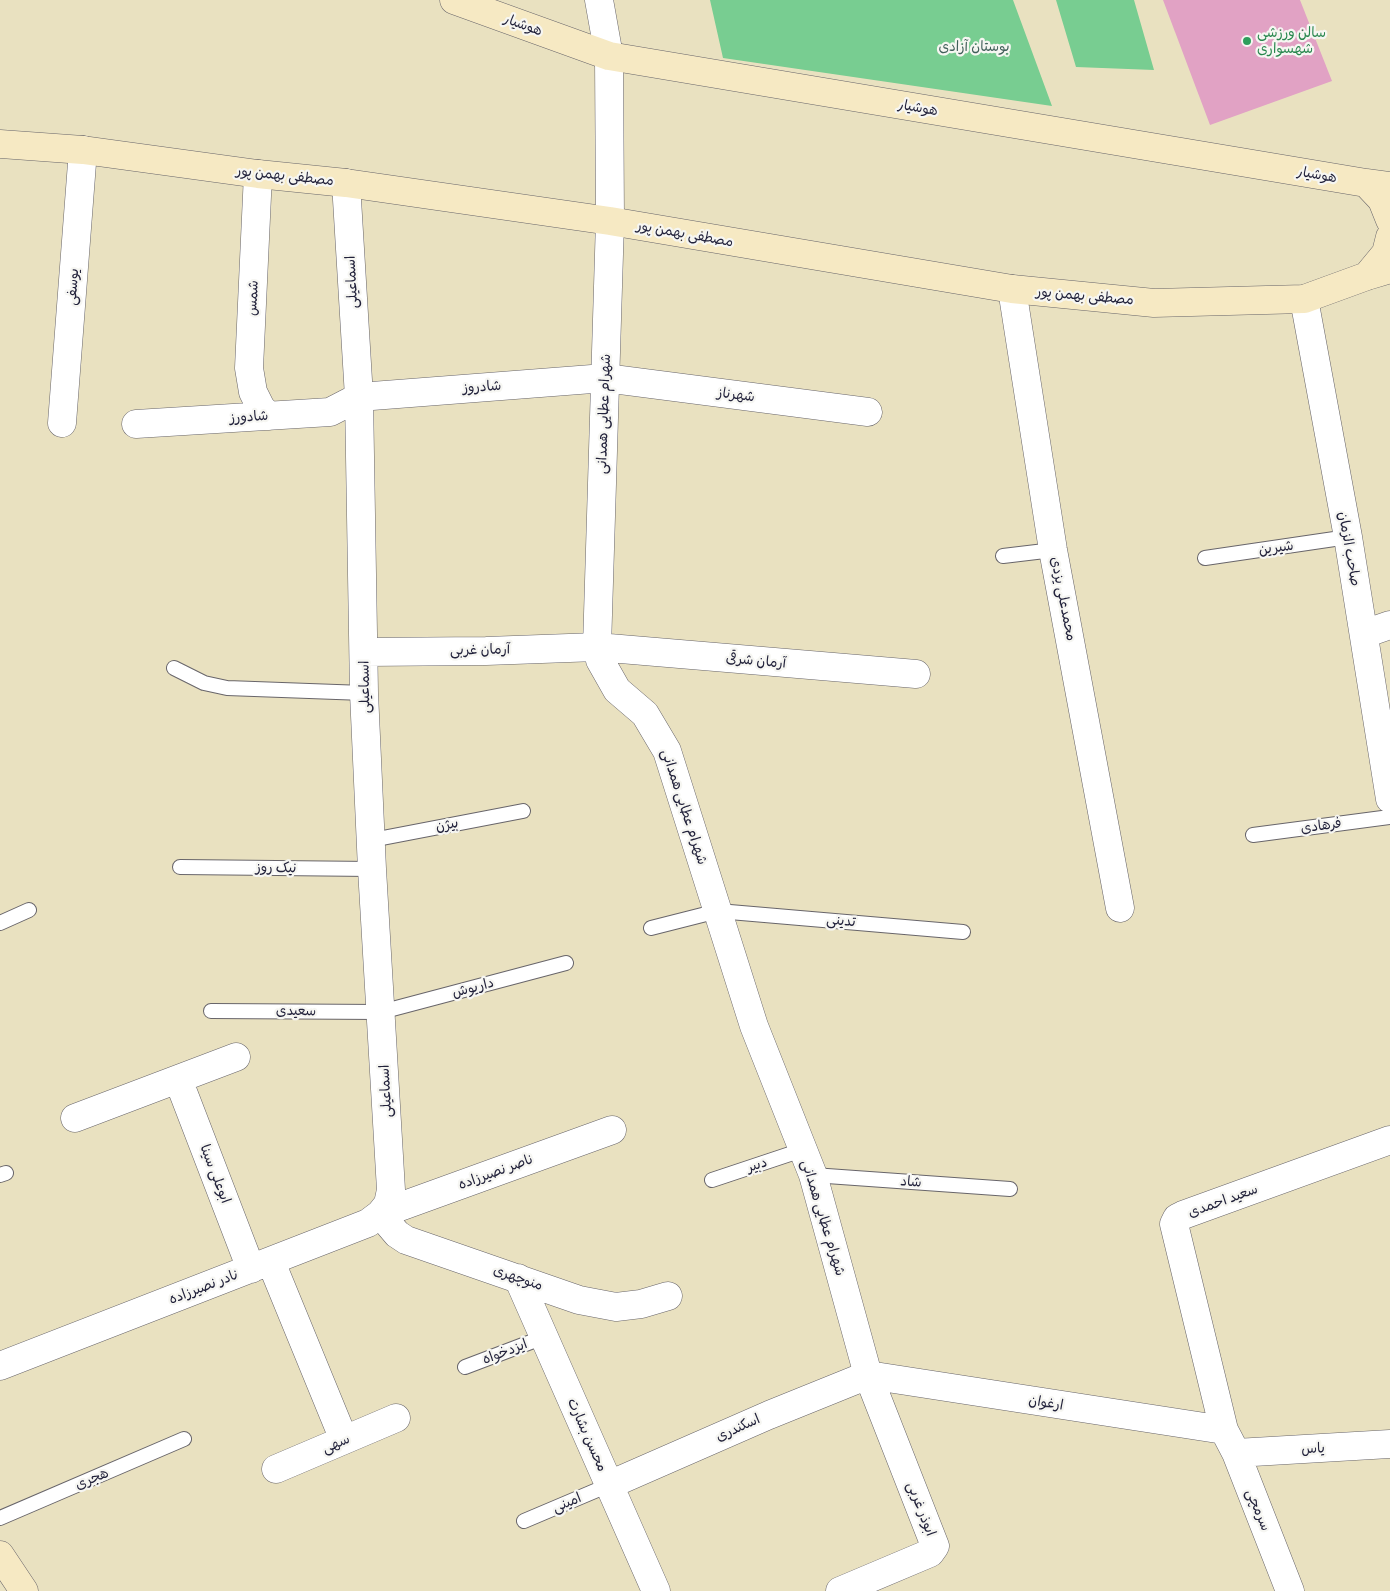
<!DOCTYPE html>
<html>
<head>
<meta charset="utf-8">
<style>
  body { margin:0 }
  canvas { display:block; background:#e9e1c0 }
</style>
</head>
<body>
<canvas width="1390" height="1591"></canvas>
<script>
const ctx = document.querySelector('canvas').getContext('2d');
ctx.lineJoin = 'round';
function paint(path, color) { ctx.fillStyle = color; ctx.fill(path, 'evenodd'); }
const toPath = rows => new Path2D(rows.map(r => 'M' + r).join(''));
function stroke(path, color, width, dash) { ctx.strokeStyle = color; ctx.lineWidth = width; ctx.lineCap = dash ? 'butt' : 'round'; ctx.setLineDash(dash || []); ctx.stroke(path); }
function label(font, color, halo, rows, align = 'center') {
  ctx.font = font + ' Delius,"Playpen Sans Arabic",sans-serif'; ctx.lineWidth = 4.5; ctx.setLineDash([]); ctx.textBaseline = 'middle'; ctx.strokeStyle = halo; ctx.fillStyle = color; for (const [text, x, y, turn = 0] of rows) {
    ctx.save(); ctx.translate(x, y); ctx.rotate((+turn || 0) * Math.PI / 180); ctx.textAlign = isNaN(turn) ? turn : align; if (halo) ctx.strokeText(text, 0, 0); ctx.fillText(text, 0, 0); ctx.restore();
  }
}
paint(toPath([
  [710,0,1013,0,1052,106,723,58],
  [1056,0,1134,0,1154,70,1076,67]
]), '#78cd91');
paint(toPath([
  [1163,0,1300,0,1332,81,1210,125]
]), '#e1a2c4');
const service = toPath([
  [1003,556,1053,550],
  [1205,558,1348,537],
  [174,668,204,683,227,688,364,693],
  [1253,835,1390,817],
  [372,840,523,811],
  [180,867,372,869],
  [0,923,29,910],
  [651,928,718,911,963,932],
  [211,1011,381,1012,566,963],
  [0,1175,6,1173],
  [813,1175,1010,1189],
  [712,1180,802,1150],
  [465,1367,544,1337],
  [0,1518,184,1439],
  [524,1521,609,1485]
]);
const minor = toPath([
  [599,0,609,56,610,221,597,647,600,660,617,690,645,714,667,751,754,1026,813,1175,868,1375,935,1546,930,1553,840,1591],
  [258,174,249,368,253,392,261,408,269,416],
  [1012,289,1053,550,1120,908],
  [1304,299,1348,537,1390,799],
  [62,423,83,150],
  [136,424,330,412,359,397,605,378,868,412],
  [1364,634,1390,625],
  [364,652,486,651,597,647,916,674],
  [178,1079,251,1269],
  [75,1118,236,1057],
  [612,1130,380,1214,397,1234,406,1240,579,1300,616,1307,641,1304,668,1296],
  [271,1262,344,1440],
  [518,1278,656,1591],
  [0,1366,368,1223,380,1214,388,1204,391,1190,372,869,364,693,359,397,346,183],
  [868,1375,1224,1430],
  [1236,1453,1390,1444],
  [276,1469,396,1418],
  [609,1485,769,1415,868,1375],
  [1290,1591,1236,1453,1224,1430,1174,1224,1177,1218,1183,1215,1390,1140]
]);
const secondary = toPath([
  [454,0,609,56,1366,183,1390,186],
  [0,144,83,150,258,174,346,183,610,221,1012,289,1154,303,1304,299,1367,276,1390,269],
  [1366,183,1382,200,1390,220],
  [1367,276,1386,253,1390,237],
  [0,1555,24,1591]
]);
stroke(service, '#68656a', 16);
stroke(minor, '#68656a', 29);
stroke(secondary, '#68656a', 29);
stroke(service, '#fff', 14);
stroke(minor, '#fff', 28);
stroke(secondary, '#f6e9c3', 28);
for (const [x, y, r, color] of [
  [1247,41,5,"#2e9e5b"]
]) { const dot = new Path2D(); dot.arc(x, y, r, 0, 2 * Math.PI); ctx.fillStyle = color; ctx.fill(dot); stroke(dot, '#f6f6f2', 2); }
label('14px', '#22223b', '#f6f6f2', [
  ["هوشیار",523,25,20],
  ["هوشیار",918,108,10],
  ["هوشیار",1317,175,10],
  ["مصطفی بهمن پور",285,176,6],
  ["مصطفی بهمن پور",685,234,10],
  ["اسماعیلی",352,282,-93],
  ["یوسفی",73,287,-86],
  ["مصطفی بهمن پور",1085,296,5],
  ["شمس",253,298,-87],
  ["شادروز",482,387,-4],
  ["شهرناز",736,395,7],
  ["شهرام عطایی همدانی",604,414,-88],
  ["شادورز",249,417,-4],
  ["شیرین",1276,548,-8],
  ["صاحب الزمان",1349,549,80],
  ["محمدعلی یزدی",1063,599,79],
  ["آرمان غربی",480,650,-1],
  ["آرمان شرقی",756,661,5],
  ["اسماعیلی",365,687,-91],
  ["شهرام عطایی همدانی",684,807,72],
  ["بیژن",447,825,-11],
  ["فرهادی",1321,826,-8],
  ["نیک روز",276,868,1],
  ["تدینی",841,921,5],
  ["داریوش",473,988,-15],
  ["سعیدی",296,1011,1],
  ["اسماعیلی",386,1091,-93],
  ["دبیر",757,1165,-18],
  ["ناصر نصیرزاده",496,1172,-20],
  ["ابوعلی سینا",215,1174,69],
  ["شاد",911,1182,4],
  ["سعید احمدی",1223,1201,-20],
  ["شهرام عطایی همدانی",823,1218,73],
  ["منوچهری",518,1278,19],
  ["نادر نصیرزاده",204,1287,-21],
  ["ایزدخواه",505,1352,-21],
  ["ارغوان",1046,1403,9],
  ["اسکندری",738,1428,-24],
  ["محسن بشارت",587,1435,66],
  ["سهی",336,1444,-23],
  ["یاس",1313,1449,-3],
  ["هجری",92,1479,-23],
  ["امینی",567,1503,-23],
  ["ابوذر غربی",921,1509,69],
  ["سرمچی",1258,1510,68]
]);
label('14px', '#27864d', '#f6f6f2', [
  ["سالن ورزشی",1257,33],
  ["شهسواری",1257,49]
], 'left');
label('14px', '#405e59', '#f6f6f2', [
  ["بوستان آزادی",974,47]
]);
</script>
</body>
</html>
